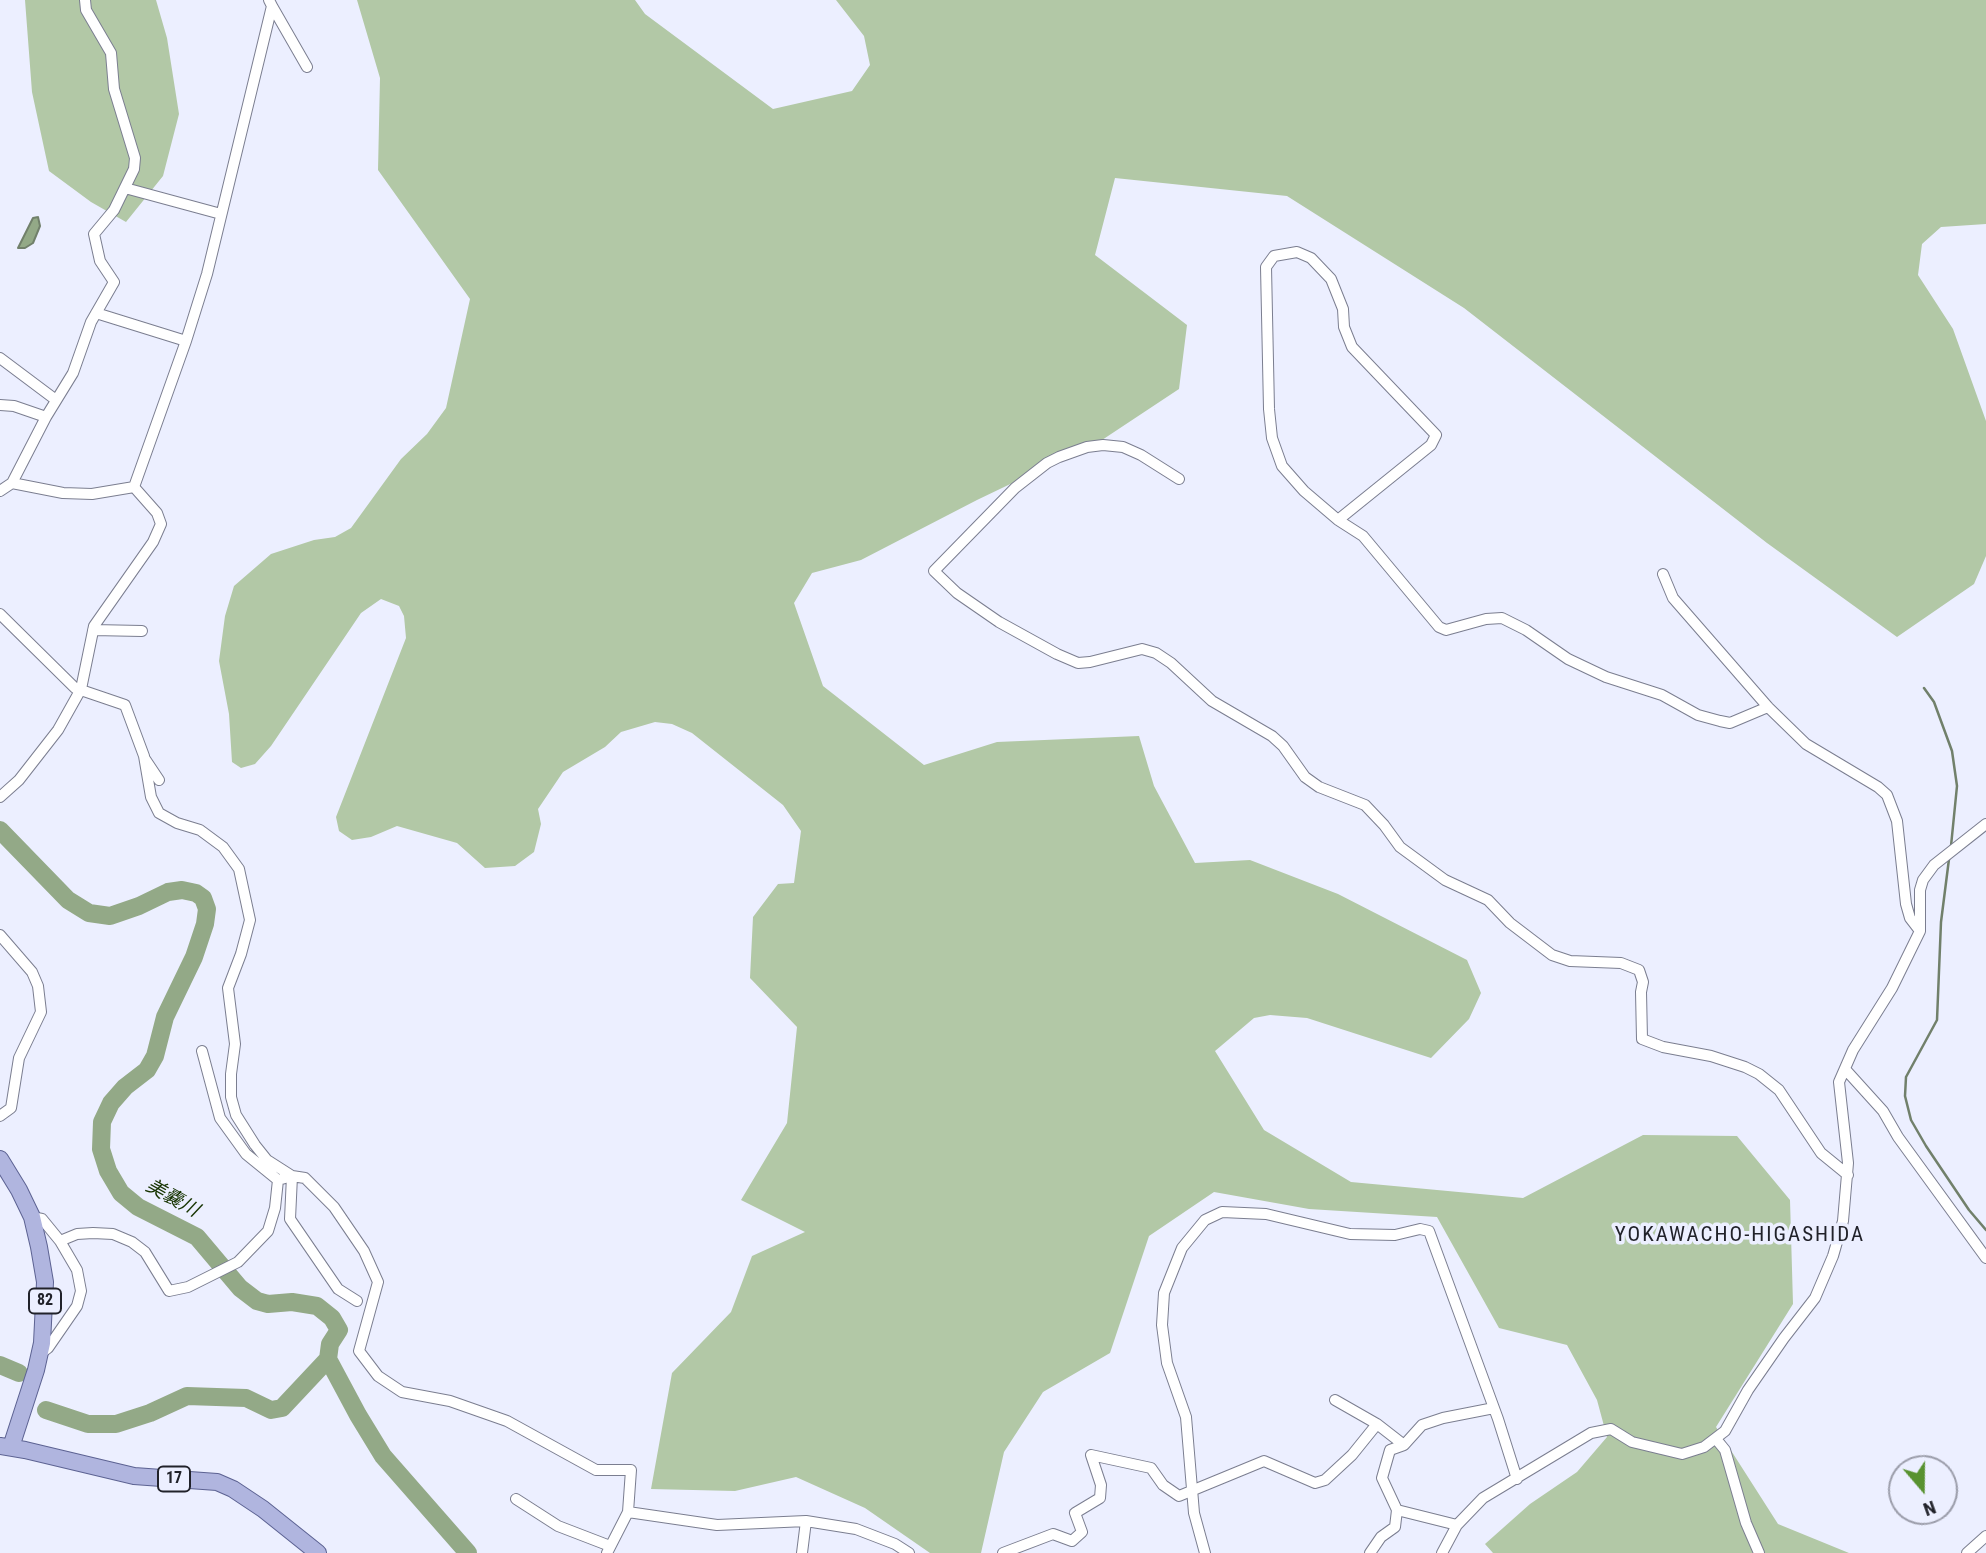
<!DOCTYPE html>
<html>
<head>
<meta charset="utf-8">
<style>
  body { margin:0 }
  #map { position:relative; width:1986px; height:1553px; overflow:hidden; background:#ecefff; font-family:"Roboto Condensed",sans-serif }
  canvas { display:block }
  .north { position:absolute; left:1888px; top:1455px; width:70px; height:70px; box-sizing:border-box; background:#ecefff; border:2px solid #9b9daa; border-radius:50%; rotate:160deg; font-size:19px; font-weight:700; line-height:28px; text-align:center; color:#21222a }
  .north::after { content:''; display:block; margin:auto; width:24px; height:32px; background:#589230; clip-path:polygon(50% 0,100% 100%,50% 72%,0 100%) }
</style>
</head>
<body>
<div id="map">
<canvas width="1986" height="1553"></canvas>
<div class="north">N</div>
</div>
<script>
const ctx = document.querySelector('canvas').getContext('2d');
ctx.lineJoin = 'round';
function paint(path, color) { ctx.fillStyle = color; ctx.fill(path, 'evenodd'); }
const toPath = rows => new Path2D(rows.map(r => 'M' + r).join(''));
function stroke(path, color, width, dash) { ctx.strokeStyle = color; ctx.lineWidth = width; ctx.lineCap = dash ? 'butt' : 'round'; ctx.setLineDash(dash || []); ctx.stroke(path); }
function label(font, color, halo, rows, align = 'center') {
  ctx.font = font + ' "Roboto Condensed","Noto Sans JP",sans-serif'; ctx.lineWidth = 7; ctx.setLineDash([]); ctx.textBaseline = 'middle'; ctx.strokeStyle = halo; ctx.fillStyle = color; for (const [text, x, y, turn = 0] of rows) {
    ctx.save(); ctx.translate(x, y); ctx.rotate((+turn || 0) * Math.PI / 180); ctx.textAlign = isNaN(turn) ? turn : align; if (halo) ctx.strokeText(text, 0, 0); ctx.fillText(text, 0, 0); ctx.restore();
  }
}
paint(toPath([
  [25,0,156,0,167,38,179,114,163,176,126,222,91,202,49,171,32,92],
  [357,0,635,0,645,14,773,109,852,91,870,65,864,36,836,0,1986,0,1986,224,1941,227,1922,244,1918,275,1953,329,1986,421,1986,556,1974,584,1897,637,1767,543,1464,308,1287,196,1115,178,1095,255,1187,325,1179,389,1102,440,977,500,861,560,812,573,794,603,823,686,924,765,997,742,1139,736,1154,786,1195,863,1250,860,1338,894,1467,960,1481,993,1469,1019,1431,1058,1307,1018,1270,1015,1254,1018,1215,1051,1264,1130,1351,1182,1523,1198,1643,1135,1737,1136,1790,1200,1793,1304,1716,1427,1778,1524,1849,1553,1493,1553,1485,1544,1530,1504,1577,1472,1607,1437,1597,1400,1567,1345,1499,1328,1437,1217,1309,1209,1214,1192,1149,1236,1110,1353,1043,1392,1004,1452,981,1553,930,1553,865,1508,796,1477,735,1491,651,1489,672,1373,731,1312,752,1256,805,1232,741,1200,787,1123,797,1027,750,978,753,917,778,884,794,883,801,831,783,805,692,733,672,724,655,722,621,732,605,747,563,772,538,809,541,824,534,852,515,866,485,868,457,843,397,826,371,837,352,840,339,831,336,817,406,638,404,616,399,606,381,599,361,613,271,746,255,764,241,768,232,762,229,714,219,661,225,616,234,586,271,554,314,540,335,537,351,528,401,459,427,434,446,408,470,299,378,170,380,78]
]), '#b2c8a6');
const water = toPath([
  [38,217,40,226,33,243,25,248,18,248,33,218,38,217]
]);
paint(water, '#93a987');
stroke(water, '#71806b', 2);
stroke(toPath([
  [1924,688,1934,702,1952,751,1957,786,1951,846],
  [1949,859,1941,922,1937,1020,1906,1077,1905,1096,1911,1120,1926,1146,1969,1210,1986,1230]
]), '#71806b', 2.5);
stroke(toPath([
  [0,830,68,900,89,913,110,916,139,906,168,892,182,890,196,893,203,898,207,909,205,924,194,957,165,1017,155,1056,147,1070,125,1087,111,1103,102,1122,101,1149,108,1171,121,1193,138,1207,197,1237,240,1288,257,1301,268,1304,292,1302,317,1306,332,1318,339,1330,330,1344,328,1359,358,1415,383,1456,468,1553],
  [0,1365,19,1373],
  [46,1410,88,1424,116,1424,150,1413,187,1396,246,1398,271,1410,282,1408,328,1359]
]), '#93a987', 18);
const street = toPath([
  [272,6,307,67],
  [125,188,221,214],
  [96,313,186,341],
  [0,358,56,400],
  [0,405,14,406,46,417],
  [1179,479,1141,455,1123,447,1103,445,1087,447,1059,457,1047,463,1015,488,934,571,957,593,999,622,1057,654,1078,663,1090,662,1142,649,1156,653,1171,663,1212,701,1272,736,1283,746,1305,777,1319,787,1365,805,1384,825,1400,847,1445,880,1488,900,1510,923,1552,955,1570,961,1621,963,1639,970,1643,982,1641,992,1642,1039,1663,1047,1711,1056,1745,1067,1759,1074,1779,1090,1821,1153,1848,1175],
  [12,483,46,417,73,373,91,322,114,282,100,261,94,234,114,210,134,169,135,158,114,89,111,53,86,10,85,0],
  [0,491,12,483,63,493,92,494,134,487,186,341,207,274,272,6,269,0],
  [1338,520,1431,445,1436,435,1352,347,1344,327,1343,309,1331,279,1311,258,1297,252,1274,256,1266,267,1269,409,1272,438,1282,466,1304,491,1338,520,1363,536,1439,627,1446,630,1486,619,1502,618,1526,630,1568,659,1606,677,1662,695,1698,715,1720,721,1730,723,1768,707],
  [1663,574,1673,598,1768,707,1806,744,1878,787,1887,795,1897,821,1906,904,1910,918,1920,931],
  [0,614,75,688,125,705,144,756,151,797,159,813,177,823,200,830,223,847,239,869,250,920,241,954,228,988,235,1044,231,1074,231,1097,236,1115,255,1145,267,1160,292,1176,305,1178,334,1207,364,1251,378,1282,359,1351,378,1376,402,1392,450,1401,507,1421,596,1470,631,1470,628,1512,607,1553],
  [93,630,142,631],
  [145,759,159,780],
  [0,797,19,780,58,730,81,689,94,626,153,542,161,524,157,513,134,487],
  [0,935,32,972,38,986,41,1012,19,1058,11,1108,0,1116],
  [202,1051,220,1118,246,1154,278,1180],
  [1845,1069,1883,1111,1898,1137,1986,1258],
  [292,1176,290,1219,338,1289,357,1301],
  [32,1217,42,1219,60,1241,77,1234,93,1233,113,1234,132,1242,145,1252,169,1291,188,1287,238,1262,268,1231,275,1208,278,1180,292,1176],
  [40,1354,48,1348,77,1306,81,1291,77,1270,60,1241],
  [1335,1400,1377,1424,1404,1445],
  [1716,1439,1725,1450,1746,1523,1759,1553],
  [516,1499,558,1526,610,1546],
  [1397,1510,1457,1525],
  [628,1512,717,1525,806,1521,856,1529,895,1544,909,1553],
  [802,1553,806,1521],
  [1003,1553,1053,1534,1072,1541,1082,1532,1075,1513,1100,1498,1101,1485,1091,1455,1151,1468,1163,1485,1179,1496,1264,1461,1315,1483,1325,1480,1352,1455,1377,1424],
  [1205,1553,1194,1513,1186,1417,1167,1363,1162,1325,1164,1293,1182,1248,1205,1220,1222,1212,1266,1214,1350,1234,1395,1235,1420,1229,1429,1231,1498,1419,1517,1479],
  [1370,1553,1381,1537,1395,1527,1397,1510,1382,1478,1390,1450,1404,1445,1422,1425,1443,1418,1494,1408],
  [1442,1553,1457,1525,1483,1498,1591,1433,1611,1429,1632,1442,1682,1454,1704,1447,1725,1431,1748,1390,1784,1338,1815,1298,1833,1256,1843,1221,1848,1163,1839,1082,1853,1050,1892,988,1920,931,1920,890,1923,880,1934,865,1986,824],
  [1967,1553,1986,1536]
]);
const primary = toPath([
  [0,1159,19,1190,32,1217,39,1247,45,1282,42,1343,36,1370,11,1447],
  [0,1446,25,1450,134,1476,217,1482,233,1489,263,1509,318,1553]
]);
stroke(street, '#7b7e90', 12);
stroke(primary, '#5c6292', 18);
stroke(street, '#fff', 10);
stroke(primary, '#b0b5df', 16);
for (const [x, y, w] of [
  [45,1301,32],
  [174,1479,32]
]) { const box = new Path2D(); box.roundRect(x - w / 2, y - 12.5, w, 25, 5); ctx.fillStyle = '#ecefff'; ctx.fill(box); stroke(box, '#21222a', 2); }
label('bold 16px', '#21222a', null, [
  ["82",45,1301],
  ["17",174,1479]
]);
label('italic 19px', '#163300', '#ecefff', [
  ["美嚢川",172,1199,29]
]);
ctx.letterSpacing = '2px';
label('21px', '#21222a', '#ecefff', [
  ["YOKAWACHO-HIGASHIDA",1740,1236]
]);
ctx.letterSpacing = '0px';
</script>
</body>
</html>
